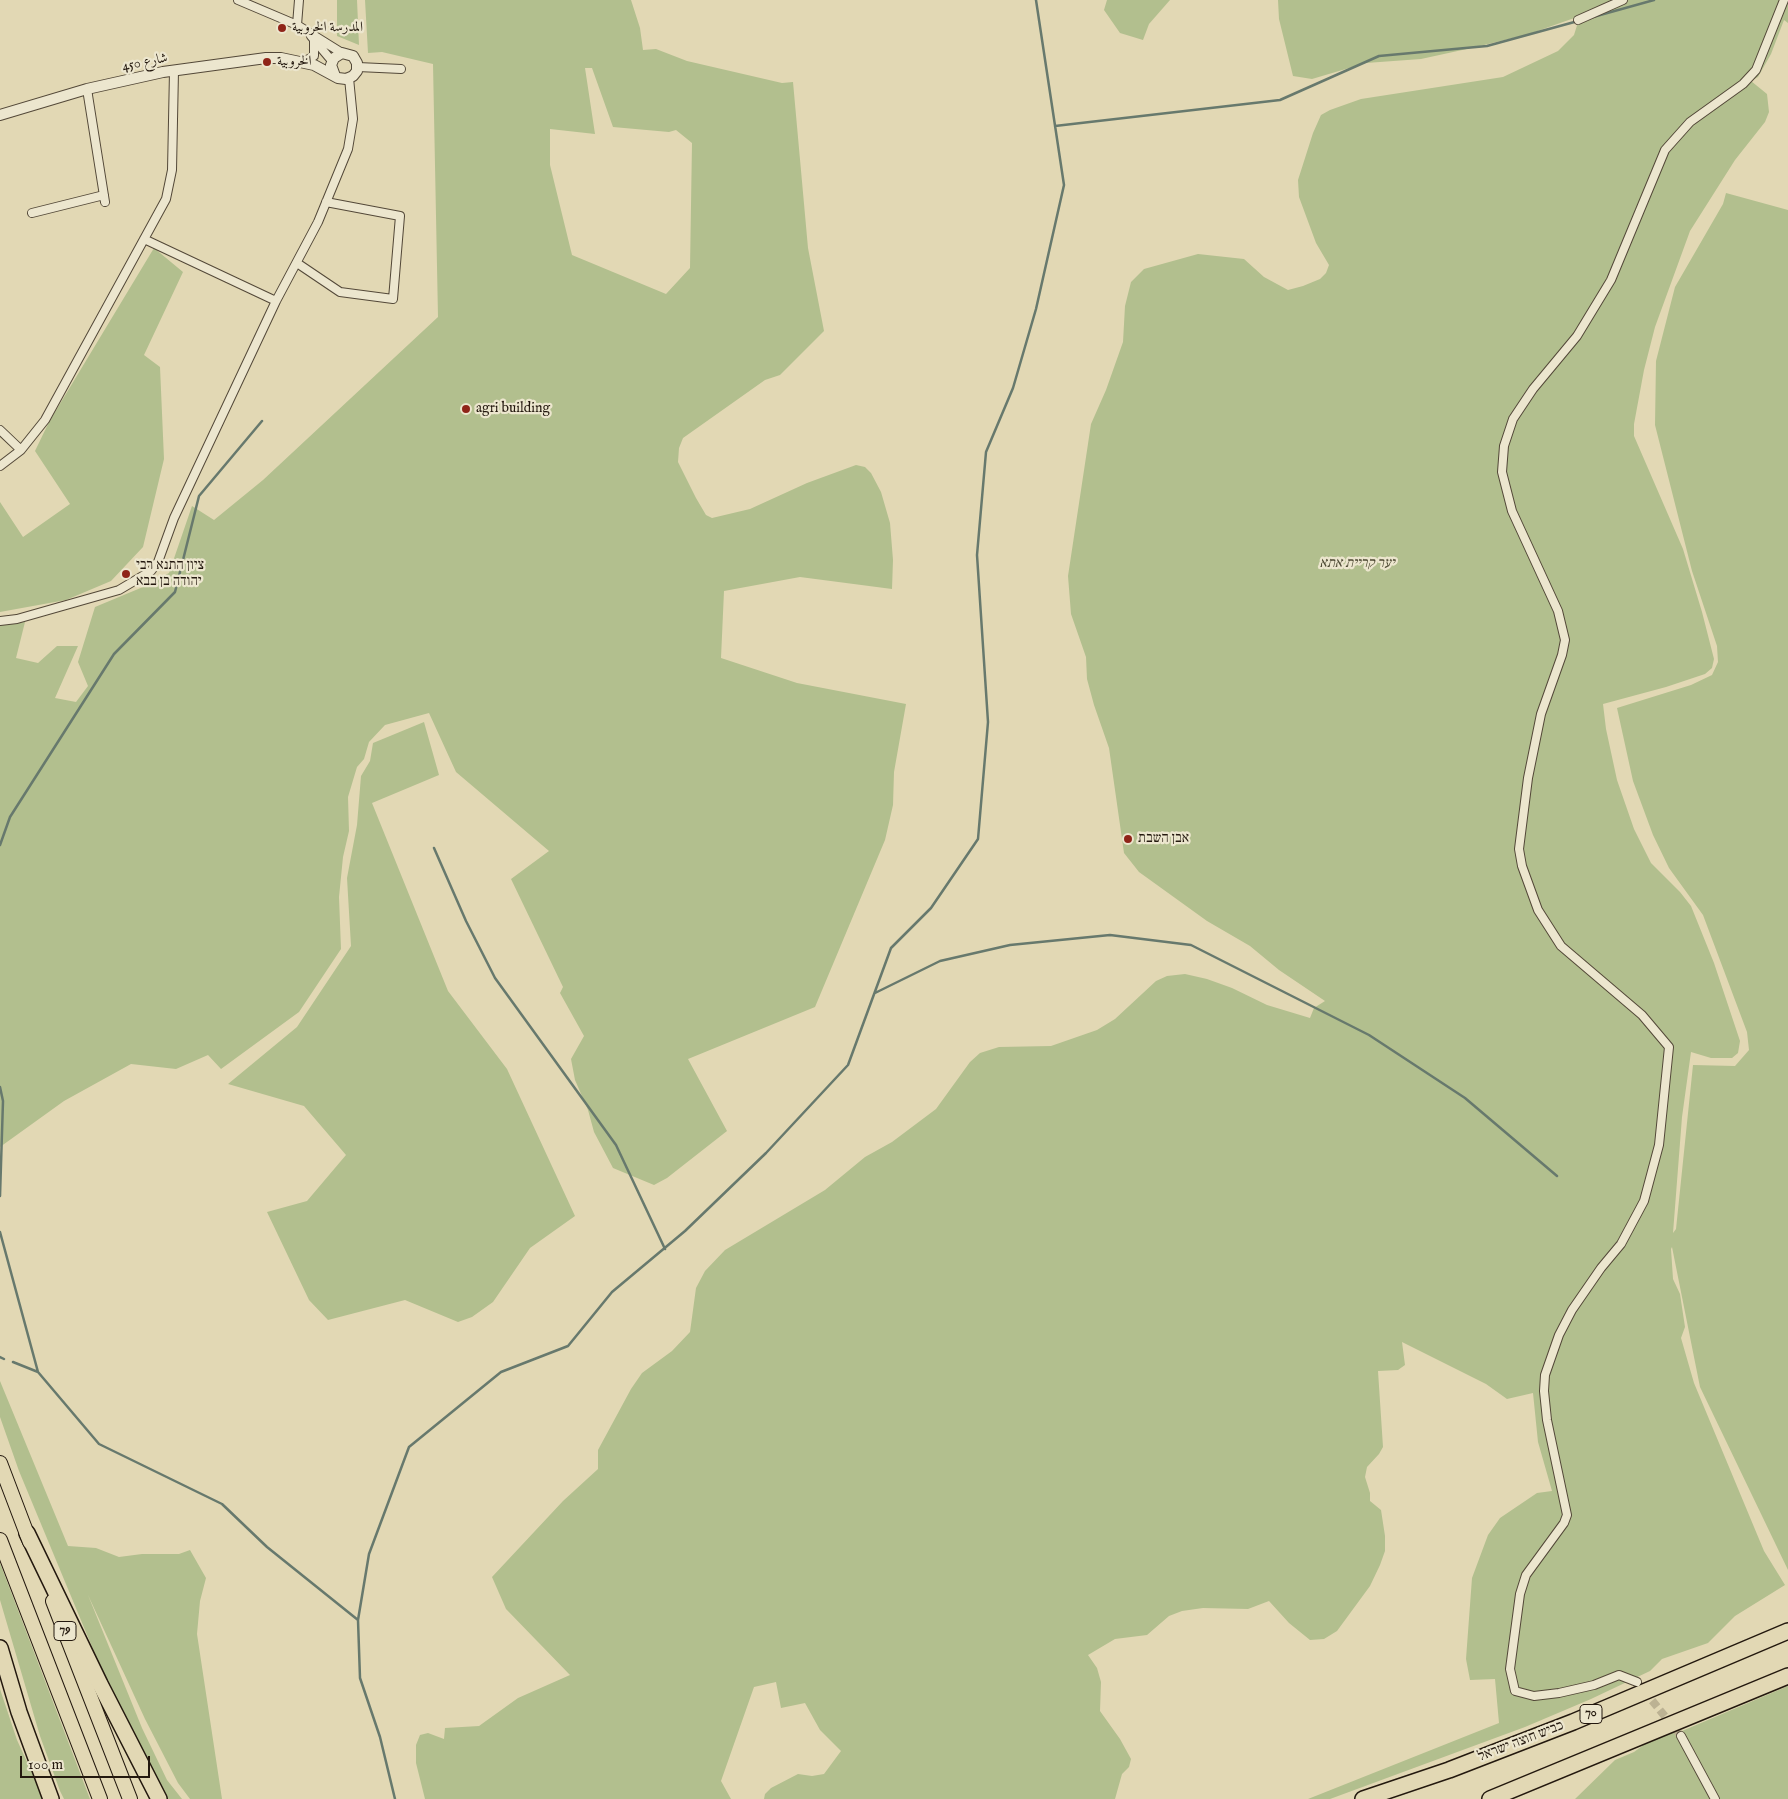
<!DOCTYPE html>
<html>
<head>
<meta charset="utf-8">
<style>
  body { margin:0 }
  #map { position:relative; width:1788px; height:1799px; overflow:hidden; background:#e2d8b4; font-family:"IM FELL English",serif }
  canvas { display:block }
  .scale { position:absolute; left:20px; top:1756px; width:130px; height:22px; box-sizing:border-box; border:2px solid #23180e; border-top:0; padding-left:6px; font-size:15px; line-height:18px; white-space:nowrap; color:#23180e; -webkit-text-stroke:4px #ece6ce; paint-order:stroke }
</style>
</head>
<body>
<div id="map">
<canvas width="1788" height="1799"></canvas>
<div class="scale">100 m</div>
</div>
<script>
const ctx = document.querySelector('canvas').getContext('2d');
ctx.lineJoin = 'round';
function paint(path, color) { ctx.fillStyle = color; ctx.fill(path, 'evenodd'); }
const toPath = rows => new Path2D(rows.map(r => 'M' + r).join(''));
function stroke(path, color, width, dash) { ctx.strokeStyle = color; ctx.lineWidth = width; ctx.lineCap = dash ? 'butt' : 'round'; ctx.setLineDash(dash || []); ctx.stroke(path); }
function label(font, color, halo, rows, align = 'center') {
  ctx.font = font + ' "IM FELL English",Amiri,"Frank Ruhl Libre",serif'; ctx.lineWidth = 4.5; ctx.setLineDash([]); ctx.textBaseline = 'middle'; ctx.strokeStyle = halo; ctx.fillStyle = color; for (const [text, x, y, turn = 0] of rows) {
    ctx.save(); ctx.translate(x, y); ctx.rotate((+turn || 0) * Math.PI / 180); ctx.textAlign = isNaN(turn) ? turn : align; if (halo) ctx.strokeText(text, 0, 0); ctx.fillText(text, 0, 0); ctx.restore();
  }
}
paint(toPath([
  [337,0,357,0,359,45,337,36],
  [365,0,631,0,640,28,643,50,656,49,687,61,782,83,793,82,808,248,824,331,780,375,765,380,683,438,679,448,678,462,696,498,706,515,712,518,750,509,807,483,856,465,865,467,871,473,881,492,890,523,893,560,892,589,800,577,724,591,721,658,797,683,906,704,894,772,893,805,885,840,815,1007,688,1059,727,1131,667,1178,654,1185,613,1168,594,1132,588,1110,575,1080,571,1059,584,1036,560,993,563,987,511,879,549,851,456,772,429,713,385,725,369,742,364,759,357,767,348,797,349,831,343,857,339,897,341,949,299,1012,221,1069,208,1055,176,1069,131,1064,64,1101,0,1147,0,624,25,622,16,658,38,663,57,646,78,646,55,698,76,702,88,686,78,662,95,607,143,587,169,573,192,506,214,520,263,480,438,317,433,64,382,52,368,53],
  [585,68,592,68,613,127,669,132,676,130,692,143,690,268,666,294,572,255,550,165,550,129,595,134],
  [1107,0,1170,0,1149,24,1143,40,1120,33,1104,10],
  [1278,0,1788,0,1788,23,1784,20,1771,54,1758,77,1751,81,1767,94,1769,112,1765,122,1735,160,1690,231,1655,327,1644,370,1634,424,1634,436,1683,549,1702,612,1714,659,1712,668,1705,674,1666,687,1603,704,1606,729,1617,780,1634,829,1651,863,1680,892,1691,906,1714,963,1740,1041,1738,1053,1732,1058,1711,1058,1691,1052,1682,1117,1673,1233,1676,1229,1693,1065,1735,1066,1749,1050,1747,1032,1703,915,1669,868,1653,835,1633,781,1617,708,1691,685,1712,675,1718,662,1717,646,1692,571,1655,425,1656,361,1675,287,1723,204,1726,193,1788,210,1788,1570,1700,1387,1672,1247,1671,1249,1673,1279,1680,1294,1685,1327,1681,1338,1694,1383,1764,1551,1785,1585,1735,1616,1708,1643,1662,1659,1650,1671,1591,1699,1525,1727,1330,1799,1308,1799,1499,1723,1495,1679,1470,1680,1466,1659,1472,1578,1488,1535,1500,1518,1537,1493,1552,1491,1538,1442,1533,1393,1507,1399,1486,1384,1402,1342,1405,1365,1398,1370,1378,1371,1383,1447,1379,1454,1367,1467,1365,1477,1370,1493,1370,1501,1381,1510,1385,1536,1385,1551,1380,1565,1370,1586,1337,1631,1324,1639,1310,1640,1289,1623,1269,1601,1248,1609,1203,1608,1182,1611,1169,1616,1147,1635,1115,1639,1088,1655,1097,1668,1101,1682,1100,1711,1120,1739,1131,1759,1129,1767,1122,1774,1115,1799,764,1799,765,1794,771,1788,798,1774,812,1776,824,1774,841,1751,820,1730,805,1703,781,1708,776,1682,754,1687,721,1781,731,1799,425,1799,416,1763,416,1745,420,1735,428,1733,444,1739,445,1728,479,1726,518,1698,570,1675,506,1609,492,1577,563,1501,598,1469,598,1450,631,1389,642,1373,672,1351,690,1332,696,1288,705,1271,725,1250,825,1190,865,1157,892,1142,936,1109,970,1062,980,1053,999,1047,1051,1046,1097,1030,1115,1019,1156,981,1167,976,1185,974,1207,979,1232,988,1267,1005,1310,1018,1314,1008,1325,1001,1279,970,1250,946,1207,921,1139,872,1124,853,1109,748,1094,705,1087,679,1086,657,1071,614,1068,576,1091,424,1106,390,1123,342,1125,306,1131,282,1144,269,1198,254,1244,259,1264,277,1288,290,1303,286,1320,279,1326,273,1329,265,1316,243,1299,197,1298,180,1313,133,1321,115,1330,110,1361,99,1503,77,1558,51,1574,35,1580,16,1529,34,1476,47,1421,59,1366,63,1312,79,1293,76,1279,19],
  [154,248,183,272,144,355,160,367,164,459,143,547,111,581,66,600,0,612,0,502,23,537,70,504,35,451,49,422],
  [424,722,439,775,372,803,448,991,507,1069,575,1216,530,1248,493,1302,472,1317,458,1322,405,1300,328,1320,309,1300,267,1212,307,1201,346,1155,304,1106,228,1084,297,1027,351,946,347,878,357,825,361,776,370,761,373,743],
  [0,1381,68,1546,96,1548,119,1557,142,1554,179,1554,190,1550,206,1578,200,1601,197,1634,222,1799,190,1799,178,1783,145,1719,88,1595,142,1728,167,1780,182,1799,163,1799,122,1719,19,1471,0,1417],
  [0,1563,90,1799,64,1799,60,1791,40,1736,0,1600],
  [1788,1686,1788,1799,1575,1799,1615,1760,1634,1752,1671,1725,1682,1731],
  [0,1689,17,1740,44,1799,0,1799]
]), '#b2bf8e');
stroke(toPath([
  [1593,17,1654,0],
  [1055,126,1280,100,1379,56,1487,46,1578,21],
  [0,845,10,817,114,654,175,592,199,496,262,421],
  [434,848,466,921,495,978,616,1145,665,1249],
  [875,993,940,961,1010,945,1110,935,1191,945,1369,1035,1465,1098,1557,1176],
  [0,1087,3,1101,0,1196],
  [0,1232,38,1372,99,1444,222,1504,267,1547,358,1620],
  [0,1357,4,1359],
  [13,1362,38,1372],
  [395,1799,380,1737,360,1678,358,1620,369,1554,409,1447,501,1372,568,1346,612,1292,685,1231,766,1153,848,1065,891,948,931,908,978,839,988,722,977,555,986,452,1013,388,1036,309,1064,185,1036,0]
]), '#67796d', 2.5);
stroke(toPath([
  [1637,1682,1681,1736]
]), '#bcb293', 8, [8, 4]);
const minor = toPath([
  [238,0,297,25,342,53],
  [1578,20,1623,0],
  [297,25,299,0],
  [311,36,332,61],
  [305,61,314,56,314,40],
  [358,67,401,69],
  [87,89,105,202],
  [32,213,104,195],
  [144,239,276,301],
  [297,263,340,292,393,299,400,216,326,202],
  [0,430,21,450],
  [0,466,21,450,45,420,166,199,172,170,174,71],
  [0,621,17,619,119,590,151,571,158,562,174,518,276,301,318,222,348,149,353,119,349,78],
  [1637,1682,1619,1675,1594,1685,1559,1693,1534,1696,1515,1691,1510,1669,1520,1594,1526,1575,1564,1523,1567,1515,1547,1420,1544,1391,1545,1375,1559,1335,1572,1310,1601,1268,1621,1244,1644,1201,1659,1145,1669,1047,1642,1015,1561,946,1538,910,1522,866,1519,849,1528,778,1541,714,1562,655,1565,640,1558,611,1512,511,1502,472,1504,446,1513,419,1533,389,1577,336,1611,280,1665,150,1690,122,1743,84,1756,70,1784,0],
  [1681,1736,1715,1799]
]);
const tertiary = toPath([
  [0,115,87,89,163,72,266,58,281,58,314,65,338,78,346,79,353,76,357,71,357,63,353,56,342,53,334,58,331,65,335,76]
]);
const trunk = toPath([
  [0,1463,30,1542],
  [0,1540,100,1799],
  [53,1601,130,1799]
]);
const motorway = toPath([
  [27,1533,100,1684,159,1799],
  [0,1648,19,1712,51,1799],
  [1363,1799,1449,1770,1573,1722,1788,1631],
  [1490,1799,1788,1676]
]);
stroke(minor, '#534838', 10);
stroke(tertiary, '#534838', 12);
stroke(trunk, '#23180e', 16);
stroke(motorway, '#23180e', 18);
stroke(minor, '#ece6ce', 8);
stroke(tertiary, '#ece6ce', 10);
stroke(trunk, '#e2d8b4', 14);
stroke(motorway, '#e2d8b4', 15);
for (const [x, y, r, color] of [
  [282,28,5,"#8f2418"],
  [267,62,5,"#8f2418"],
  [466,409,5,"#8f2418"],
  [126,574,5,"#8f2418"],
  [1128,839,5,"#8f2418"]
]) { const dot = new Path2D(); dot.arc(x, y, r, 0, 2 * Math.PI); ctx.fillStyle = color; ctx.fill(dot); stroke(dot, '#ece6ce', 2); }
for (const [x, y, w] of [
  [65,1631,22],
  [1591,1714,22]
]) { const box = new Path2D(); box.roundRect(x - w / 2, y - 9.5, w, 19, 4); ctx.fillStyle = '#ece6ce'; ctx.fill(box); stroke(box, '#23180e', 1); }
label('bold 12px', '#23180e', null, [
  ["79",65,1631],
  ["70",1591,1714]
]);
label('14px', '#23180e', '#ece6ce', [
  ["المدرسة الخروبية",292,28],
  ["الخروبية",277,62],
  ["agri building",476,409],
  ["ציון התנא רבי",136,566],
  ["יהודה בן בבא",136,582],
  ["אבן השבת",1138,839]
], 'left');
label('14px', '#23180e', '#ece6ce', [
  ["شارع 450",145,63,-11],
  ["כביש חוצה ישראל",1521,1742,-21]
]);
label('italic 14px', '#4e4a34', '#ece6ce', [
  ["יער קריית אתא",1357,564]
]);
</script>
</body>
</html>
